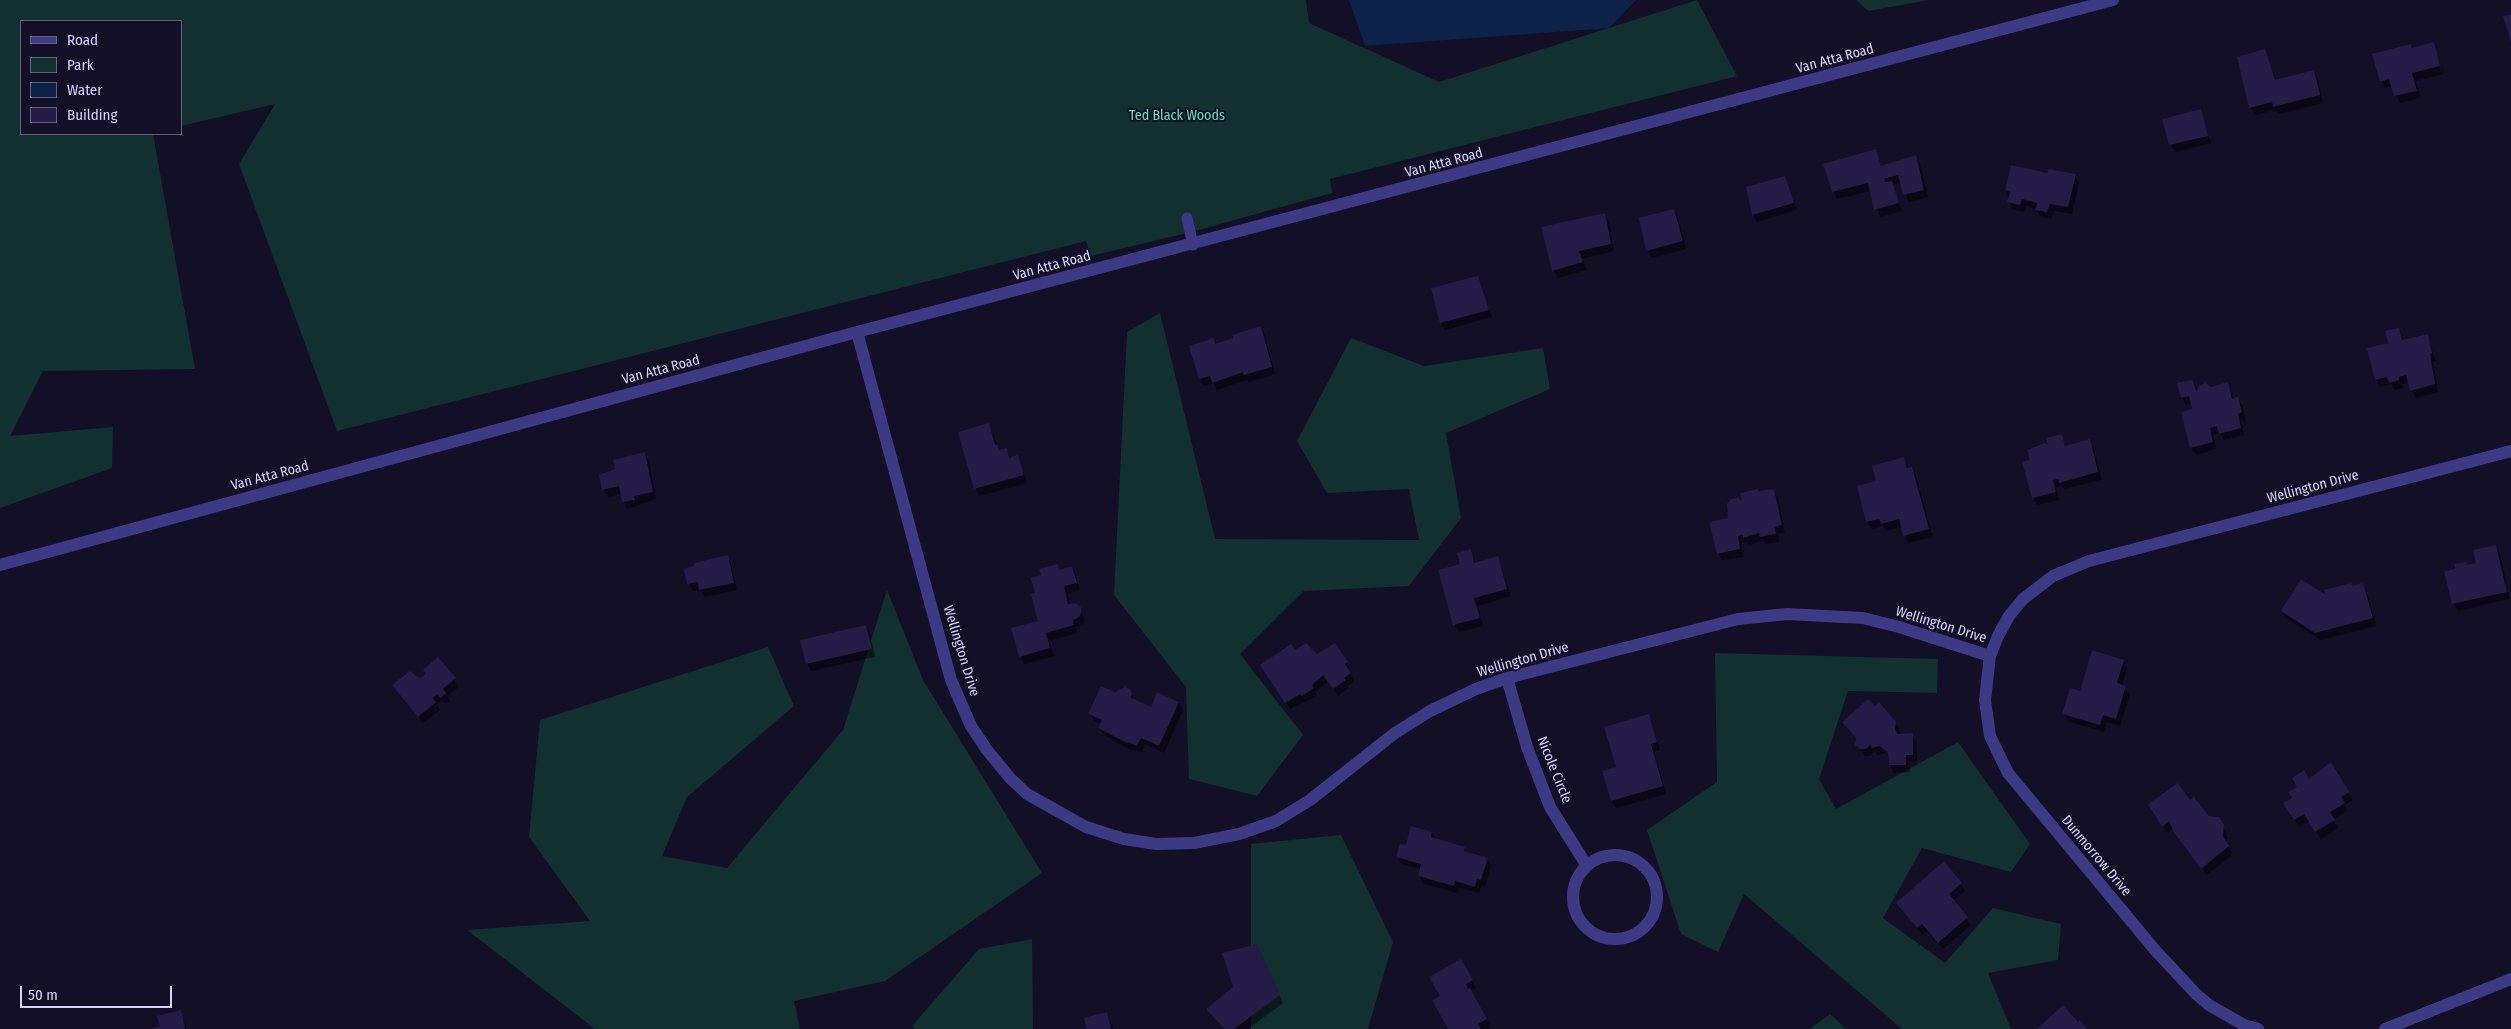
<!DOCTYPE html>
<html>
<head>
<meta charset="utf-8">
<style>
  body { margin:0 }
  #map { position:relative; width:2511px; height:1029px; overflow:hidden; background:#130f26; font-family:"Fira Sans Condensed",sans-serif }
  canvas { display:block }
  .legend { position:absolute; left:20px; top:20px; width:162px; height:115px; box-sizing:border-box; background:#130f26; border:1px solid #625e7d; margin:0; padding:6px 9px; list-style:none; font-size:15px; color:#d9d4ff }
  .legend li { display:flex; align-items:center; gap:10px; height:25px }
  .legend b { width:25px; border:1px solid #625e7d }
  .scale { position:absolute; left:20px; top:986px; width:152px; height:22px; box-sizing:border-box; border:2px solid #d9d4ff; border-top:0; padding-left:6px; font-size:15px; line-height:18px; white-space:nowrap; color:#d9d4ff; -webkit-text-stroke:4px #130f26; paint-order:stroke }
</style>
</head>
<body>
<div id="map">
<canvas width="2511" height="1029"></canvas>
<ul class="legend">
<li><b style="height:6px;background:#3d3a85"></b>Road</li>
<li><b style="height:14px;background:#12302f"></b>Park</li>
<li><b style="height:14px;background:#0c2248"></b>Water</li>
<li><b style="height:14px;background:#241b47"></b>Building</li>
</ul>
<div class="scale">50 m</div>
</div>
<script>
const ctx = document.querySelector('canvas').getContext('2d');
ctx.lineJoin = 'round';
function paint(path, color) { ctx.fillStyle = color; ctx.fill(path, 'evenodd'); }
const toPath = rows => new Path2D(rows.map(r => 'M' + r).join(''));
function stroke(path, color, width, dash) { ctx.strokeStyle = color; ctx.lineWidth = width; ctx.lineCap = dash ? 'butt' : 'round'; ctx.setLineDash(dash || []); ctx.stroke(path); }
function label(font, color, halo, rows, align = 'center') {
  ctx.font = font + ' "Fira Sans Condensed",sans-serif'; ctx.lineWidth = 4; ctx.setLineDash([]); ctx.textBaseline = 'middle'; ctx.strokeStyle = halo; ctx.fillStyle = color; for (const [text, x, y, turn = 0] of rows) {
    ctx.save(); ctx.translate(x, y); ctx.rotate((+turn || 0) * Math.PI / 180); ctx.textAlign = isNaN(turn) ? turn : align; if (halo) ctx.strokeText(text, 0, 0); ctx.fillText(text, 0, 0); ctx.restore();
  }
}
paint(toPath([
  [0,0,1306,0,1309,23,1439,82,1697,0,1737,76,1330,179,1332,193,1191,232,1091,256,1086,241,337,431,239,164,275,104,181,126,181,21,21,21,21,134,153,134,195,369,43,371,10,436,113,427,112,468,0,508],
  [1856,0,1929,0,1868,11],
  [1160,313,1215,539,1419,540,1409,489,1327,493,1297,441,1351,338,1424,366,1543,348,1550,389,1446,433,1461,518,1409,586,1304,591,1240,654,1303,735,1257,796,1189,779,1186,687,1114,595,1127,332],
  [887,590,923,680,1042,873,885,981,794,1001,800,1029,595,1029,467,930,590,921,529,837,540,720,768,647,794,706,687,797,662,856,727,868,843,730],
  [1715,653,1938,659,1937,693,1848,691,1819,779,1836,809,1958,742,2030,844,2011,872,1922,848,1883,918,1945,963,1993,908,2061,924,2058,960,1988,973,2011,1029,1902,1029,1744,894,1718,952,1681,934,1647,830,1717,782],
  [1341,835,1393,942,1368,1029,1251,1029,1251,844],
  [1032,939,1033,1029,916,1029,912,1026,979,949],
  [1830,1014,1846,1029,1810,1029]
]), '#12302f');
paint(toPath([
  [1349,0,1636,0,1609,28,1365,46]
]), '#0c2248');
paint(toPath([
  [2434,43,2437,50,2435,50,2441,73,2443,72,2438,50,2444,74,2416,81,2421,98,2400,103,2393,86,2385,88,2381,81,2411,45,2413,49],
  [2264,51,2276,81,2313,71,2318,79,2323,103,2279,114,2276,110,2255,115,2251,108,2238,58],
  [2200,111,2211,143,2175,152,2170,145,2164,120],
  [1875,151,1882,167,1915,157,1920,164,1928,197,1909,202,1901,182,1893,185,1902,211,1880,217,1871,191,1837,199,1833,191],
  [2048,175,2075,175,2079,183,2072,214,2054,211,2051,219,2041,217,2036,209,2026,206,2024,212,2012,209,2006,190],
  [1784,178,1797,210,1757,222,1753,215],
  [1674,210,1678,217,1686,249,1652,258,1647,250],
  [1605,214,1609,222,1614,251,1582,259,1587,270,1558,278,1553,270],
  [1477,277,1492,317,1445,330,1441,323],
  [1261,328,1265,335,1275,374,1249,382,1247,380,1217,390,1214,383,1204,386,1200,378,1213,340,1216,345],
  [2399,329,2404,341,2427,335,2436,361,2433,361,2438,392,2415,398,2409,382,2402,384,2403,388,2394,390,2391,384,2380,387,2376,380,2390,344],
  [2193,381,2198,390,2228,384,2234,399,2238,399,2242,406,2246,420,2241,421,2244,435,2224,440,2220,433,2213,435,2216,449,2196,455,2191,447,2194,410,2192,403,2186,405,2182,397],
  [989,425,1000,451,1006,450,1011,458,1018,457,1027,483,979,496,975,488],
  [2061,436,2066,447,2089,441,2094,448,2102,480,2064,489,2062,486,2056,487,2059,500,2037,505,2033,498,2024,463,2031,461,2050,447],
  [644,453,649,461,656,499,627,509,621,494,608,497,604,490,617,470],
  [1903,458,1909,469,1912,468,1916,476,1933,537,1908,543,1902,527,1886,531,1883,526,1872,529,1867,522,1877,482],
  [1774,491,1778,498,1785,533,1778,534,1779,542,1766,544,1763,540,1749,545,1747,542,1741,543,1744,557,1722,560,1718,553,1730,519,1759,493],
  [2496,546,2500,554,2510,599,2458,611,2453,604,2446,572,2477,564],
  [1470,551,1476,564,1498,558,1511,596,1478,606,1483,626,1459,632,1455,625,1439,571,1461,565],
  [727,556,731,564,737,590,705,597,701,590,693,591,689,584],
  [1057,565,1060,571,1072,568,1076,575,1080,590,1067,594,1070,605,1079,607,1085,620,1083,624,1076,627,1077,633,1049,641,1054,656,1024,664,1012,629,1039,622,1036,594,1042,576],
  [2363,584,2367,592,2376,626,2320,640,2286,618,2282,611],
  [866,627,870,634,875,657,811,671,807,663],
  [1295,652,1347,663,1354,681,1348,686,1349,688,1338,696,1328,681,1315,693,1317,696,1290,709,1266,673],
  [438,659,459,687,447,696,450,701,445,704,442,701,437,705,440,710,423,723,394,686,416,675,420,680],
  [2123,661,2127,668,2122,686,2130,694,2120,726,2107,722,2104,732,2068,721,2064,714,2080,692],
  [1129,690,1135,701,1151,709,1158,693,1179,703,1183,710,1164,753,1145,744,1142,752,1131,750,1104,735,1100,728,1101,724,1094,721,1090,714,1115,694],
  [1649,715,1660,750,1654,752,1666,794,1616,808,1612,801,1617,768],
  [1895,722,1900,730,1899,735,1912,735,1916,742,1917,762,1910,762,1910,772,1894,773,1890,765,1889,756,1886,753,1877,755,1875,751,1870,756,1865,756,1857,745,1857,740,1844,723],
  [2331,764,2353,800,2344,805,2348,810,2333,820,2338,828,2321,839,2309,821,2299,827,2285,803],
  [2190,802,2209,817,2221,821,2228,838,2226,843,2233,854,2207,875,2173,828,2168,833,2154,812],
  [1432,833,1436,840,1464,848,1468,854,1487,859,1491,866,1485,887,1481,886,1479,893,1459,888,1458,893,1423,884,1419,876,1421,869,1401,864,1397,857,1407,847],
  [1961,884,1965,891,1953,901,1971,925,1943,949,1927,931,1922,935,1897,903],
  [1261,953,1283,1003,1248,1029,1223,1029,1207,1009,1234,987],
  [1461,961,1476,988,1470,991,1491,1027,1487,1029,1449,1029,1441,996],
  [180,1012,187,1029,154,1029,161,1027],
  [1106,1013,1113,1029,1088,1029]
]), '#0007');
paint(toPath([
  [2511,14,2511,42,2503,16],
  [2434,42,2440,66,2412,73,2417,91,2394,96,2389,79,2380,82,2372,54,2411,44,2412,48],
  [2265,49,2275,80,2314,70,2320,95,2273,107,2272,102,2249,108,2237,57],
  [2201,109,2208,136,2169,145,2162,119],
  [1876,149,1881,166,1916,155,1924,190,1903,195,1898,175,1884,179,1885,182,1892,181,1899,203,1874,210,1868,183,1832,192,1823,164],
  [2011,165,2047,173,2049,169,2076,174,2068,207,2050,204,2047,212,2035,210,2037,203,2022,199,2020,205,2007,202,2010,192,2005,190],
  [1785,176,1794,203,1752,215,1746,187],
  [1674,209,1683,241,1646,251,1639,218],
  [1605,213,1611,244,1579,251,1583,262,1552,271,1541,227],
  [1478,276,1489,310,1440,323,1431,288],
  [1261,326,1272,367,1244,375,1243,372,1212,383,1210,376,1199,379,1189,346,1214,338,1215,344,1233,338,1232,335],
  [2399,328,2402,340,2428,334,2432,353,2430,354,2435,384,2410,391,2406,375,2399,377,2399,380,2389,383,2387,377,2375,380,2367,348,2388,343,2385,331],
  [2193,380,2196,391,2200,385,2206,383,2211,387,2228,382,2232,399,2238,397,2242,412,2238,414,2241,428,2219,434,2217,426,2210,428,2213,442,2190,448,2181,412,2192,409,2189,396,2181,398,2177,383],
  [989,423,995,445,998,444,999,450,1007,448,1009,458,1018,455,1024,475,974,489,958,432],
  [2062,434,2065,446,2090,439,2098,472,2059,483,2058,479,2053,480,2056,492,2032,498,2022,462,2030,460,2027,450,2045,443,2048,445,2046,438],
  [645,452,653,492,634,496,635,500,622,502,619,486,602,490,599,475,615,469,613,460],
  [1904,457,1907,468,1912,467,1929,529,1903,536,1899,519,1881,524,1879,519,1866,522,1857,486,1876,481,1872,466],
  [1758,489,1758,491,1774,489,1782,525,1774,527,1776,534,1760,537,1759,533,1743,538,1743,535,1738,536,1740,549,1717,554,1709,522,1728,518,1727,504,1731,499,1738,498,1742,501,1740,493],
  [2496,545,2507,592,2452,604,2444,571,2455,569,2454,564,2466,562,2467,565,2476,563,2473,550],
  [1471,549,1474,563,1498,556,1507,589,1474,598,1480,618,1453,625,1438,570,1460,564,1457,553],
  [728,555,734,583,699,590,698,582,687,584,684,569,694,566,694,563],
  [1058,564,1059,570,1072,566,1077,583,1064,586,1068,604,1075,603,1080,606,1082,611,1079,617,1073,620,1074,625,1046,633,1050,648,1019,657,1011,628,1038,621,1031,594,1035,593,1031,578,1041,575,1039,569],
  [2301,579,2326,595,2324,590,2351,583,2352,586,2363,583,2373,618,2315,633,2281,611],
  [866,625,872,649,806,664,800,640],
  [1306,643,1317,654,1335,643,1348,662,1345,664,1351,673,1344,678,1346,680,1333,689,1323,675,1312,685,1314,688,1302,696,1300,694,1285,703,1260,665,1291,644,1295,650],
  [2092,650,2124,660,2117,683,2126,686,2116,719,2103,715,2100,725,2062,714,2070,688,2080,691],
  [438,657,456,678,443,689,446,693,440,698,437,694,433,698,436,702,418,717,392,685,410,671,420,678,426,674,423,670],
  [1101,686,1115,692,1125,687,1130,689,1132,695,1130,697,1151,707,1157,692,1179,702,1159,746,1141,738,1137,746,1128,742,1127,743,1098,728,1102,720,1088,714],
  [1868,699,1875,706,1879,702,1896,722,1895,730,1898,734,1913,733,1913,755,1906,755,1906,765,1889,765,1888,753,1880,746,1872,748,1870,745,1866,749,1860,749,1855,745,1856,738,1842,722],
  [1649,714,1657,742,1651,744,1663,786,1611,801,1602,771,1616,767,1604,727],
  [2331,762,2349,792,2341,797,2345,803,2330,812,2335,820,2315,832,2304,814,2294,820,2283,803,2292,798,2288,792,2297,787,2292,778,2304,770,2309,779],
  [2178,783,2190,800,2194,797,2209,816,2219,817,2224,825,2223,836,2229,846,2201,869,2173,831,2169,821,2162,827,2148,804],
  [1411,826,1432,832,1431,837,1465,847,1464,851,1488,858,1481,880,1477,879,1475,887,1455,881,1454,886,1418,876,1421,864,1396,857,1400,844,1406,845],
  [1944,861,1962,883,1949,894,1968,917,1938,943,1922,924,1917,928,1896,903],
  [1257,944,1280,995,1234,1029,1224,1029,1206,1009,1233,987,1222,953],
  [1461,959,1473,980,1466,984,1468,989,1470,988,1487,1019,1478,1024,1481,1029,1448,1029,1432,1000,1440,996,1429,977],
  [2063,1005,2078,1022,2080,1020,2087,1029,2037,1029],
  [181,1010,185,1029,152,1029,160,1026,157,1016],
  [1107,1012,1111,1029,1087,1029,1084,1018]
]), '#241b47');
stroke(toPath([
  [1187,218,1193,245]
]), '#3d3a85', 11);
stroke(toPath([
  [857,332,951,680,971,726,987,750,1010,778,1027,794,1086,827,1124,839,1156,844,1194,843,1239,834,1276,821,1310,800,1395,733,1430,711,1476,689,1507,678,1738,619,1787,614,1863,618,1899,627,1990,656],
  [0,565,857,332,2113,0],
  [1507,678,1527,747,1550,807,1587,866],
  '1573 897a42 42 0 1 1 84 0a42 42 0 1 1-84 0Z',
  [2258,1029,2244,1025,2209,1005,2196,994,2155,950,2008,773,1990,736,1985,700,1990,656,1998,636,2009,616,2023,599,2053,576,2089,561,2511,451],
  [2385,1029,2511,979]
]), '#3d3a85', 12);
label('14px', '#d9d4ff', '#130f26', [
  ["Van Atta Road",1835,59,-15],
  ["Van Atta Road",1444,163,-15],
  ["Van Atta Road",1052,266,-15],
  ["Van Atta Road",661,370,-15],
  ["Van Atta Road",270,476,-15],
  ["Wellington Drive",2313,487,-15],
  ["Wellington Drive",1941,625,17],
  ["Wellington Drive",961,651,73],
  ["Wellington Drive",1523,660,-16],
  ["Nicole Circle",1554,770,68],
  ["Dunmorrow Drive",2096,856,50]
]);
label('14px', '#5fe0c0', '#130f26', [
  ["Ted Black Woods",1177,116]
]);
</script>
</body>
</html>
